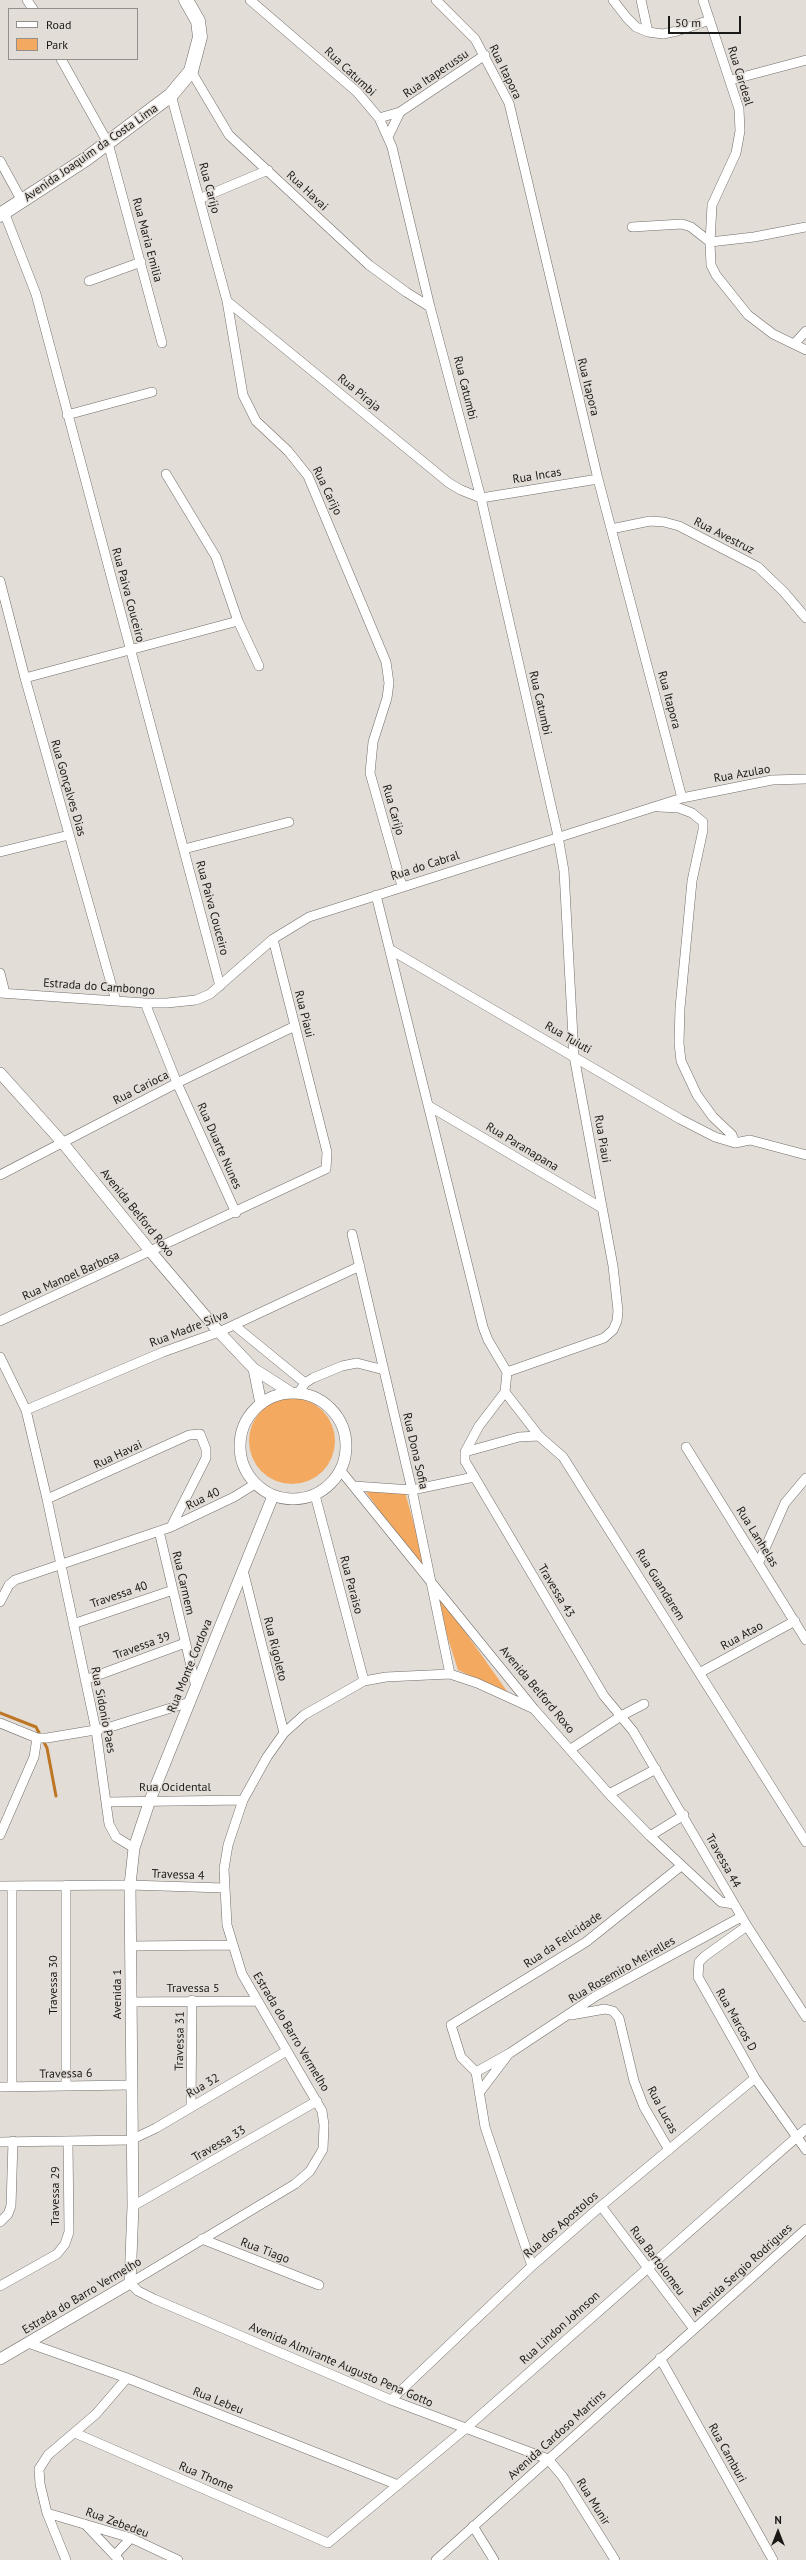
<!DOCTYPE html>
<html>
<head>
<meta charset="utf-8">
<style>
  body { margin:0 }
  #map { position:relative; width:806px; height:2560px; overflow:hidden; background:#e3ddd8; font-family:"PT Sans",sans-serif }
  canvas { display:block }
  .legend { position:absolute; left:8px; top:8px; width:130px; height:52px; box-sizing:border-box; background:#e3ddd8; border:1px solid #938f8b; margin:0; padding:5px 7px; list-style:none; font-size:12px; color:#1b1917 }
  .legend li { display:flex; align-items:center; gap:8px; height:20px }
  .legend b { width:20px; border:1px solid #938f8b }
  .north { position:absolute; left:758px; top:2512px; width:40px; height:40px; -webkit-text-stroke:3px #e3ddd8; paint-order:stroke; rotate:0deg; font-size:11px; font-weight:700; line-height:16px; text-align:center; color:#1b1917 }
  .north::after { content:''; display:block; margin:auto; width:14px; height:18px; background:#1b1917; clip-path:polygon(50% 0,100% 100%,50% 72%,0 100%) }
  .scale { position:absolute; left:668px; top:16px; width:73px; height:18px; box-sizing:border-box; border:2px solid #1b1917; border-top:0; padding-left:5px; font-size:12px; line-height:14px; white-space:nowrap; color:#1b1917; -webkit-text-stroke:3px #e3ddd8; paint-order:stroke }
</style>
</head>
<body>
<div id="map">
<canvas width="806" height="2560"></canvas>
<ul class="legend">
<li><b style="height:5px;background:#fff"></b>Road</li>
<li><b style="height:11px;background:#f3aa60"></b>Park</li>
</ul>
<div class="north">N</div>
<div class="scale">50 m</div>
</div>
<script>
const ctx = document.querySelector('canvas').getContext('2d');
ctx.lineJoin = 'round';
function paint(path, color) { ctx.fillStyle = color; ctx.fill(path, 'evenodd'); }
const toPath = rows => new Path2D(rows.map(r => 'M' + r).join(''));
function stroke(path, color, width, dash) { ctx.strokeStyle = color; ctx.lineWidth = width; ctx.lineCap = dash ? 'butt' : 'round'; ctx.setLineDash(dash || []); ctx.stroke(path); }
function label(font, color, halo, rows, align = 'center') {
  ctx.font = font + ' "PT Sans",sans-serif'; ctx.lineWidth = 3; ctx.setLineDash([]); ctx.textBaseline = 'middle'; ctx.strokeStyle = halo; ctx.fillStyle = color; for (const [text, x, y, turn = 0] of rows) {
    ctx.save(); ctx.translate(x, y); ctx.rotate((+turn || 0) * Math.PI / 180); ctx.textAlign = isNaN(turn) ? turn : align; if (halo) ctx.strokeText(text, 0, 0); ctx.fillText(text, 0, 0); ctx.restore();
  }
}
paint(toPath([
  '249 1441a43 43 0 1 1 86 0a43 43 0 1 1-86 0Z',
  [366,1492,405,1492,430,1582,509,1694,458,1670,430,1582]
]), '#f3aa60');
stroke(toPath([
  [0,1713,36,1727,47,1748,56,1796]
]), '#bd7623', 3);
const minor = toPath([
  [27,0,33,9],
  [250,0,357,92,379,118,392,147,430,307,481,498,558,836,564,871,574,1056,613,1266,618,1311,617,1321,613,1330,604,1338,507,1372,505,1392,479,1426,465,1452],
  [436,0,475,39,509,103,598,479,682,798],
  [613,0,627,18,636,27,648,32,663,34,677,31,710,20],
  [641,0,648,32],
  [703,0,739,109,740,131,736,153,712,205,710,242,711,265,716,275,748,315,773,334,806,350],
  [61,59,108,143,162,343],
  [191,71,229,135,369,265,406,292,430,307],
  [731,80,806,60],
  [171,95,227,301,243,395,256,421,288,451,308,476,386,662,389,683,387,698,373,742,370,773,402,886],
  [379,118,400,112,485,55],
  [388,137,400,112],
  [0,161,22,201],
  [199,199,268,170],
  [4,212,36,294,220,986],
  [632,227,682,224,691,227,710,242,754,237,806,227],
  [89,281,141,262],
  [227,301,449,483,461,490,481,498,598,479],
  [795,343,806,331],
  [67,415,152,392],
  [166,474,216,557,238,621,259,666],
  [611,529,650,521,664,522,679,526,758,567,784,592,806,618],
  [0,581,25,678,116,1001],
  [25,678,238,621],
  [659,807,679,808,692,813,703,822,703,830,692,881,680,1008,679,1043,681,1061,697,1095,713,1117,732,1135,735,1143],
  [184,849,289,822],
  [0,852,69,835],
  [376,895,483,1327,488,1340,507,1372],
  [391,950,680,1119,715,1137,735,1143,750,1140,806,1155],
  [0,973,5,993],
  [0,993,145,1003,167,1003,196,1000,210,994,273,939,309,917,682,798,772,780,806,779],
  [145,1003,177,1083,236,1213],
  [429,1106,602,1208],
  [0,1175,177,1083,295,1026],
  [352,1234,412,1490,450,1674],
  [0,1321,326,1169,327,1152,273,939],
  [234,1325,305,1383],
  [0,1357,26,1410,47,1499,96,1730,109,1824,116,1837,134,1848],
  [299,1392,305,1383,313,1378,342,1366,357,1363,384,1370],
  [505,1392,539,1436],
  [26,1410,163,1352,219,1332,360,1266],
  [686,1447,806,1640],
  [341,1471,534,1709,609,1794,650,1836,721,1902,734,1904],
  [354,1486,412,1490,474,1477],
  [315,1495,364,1681],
  [47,1499,189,1435,200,1434,206,1449,206,1458,171,1527],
  [159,1531,196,1687],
  [759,1562,785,1503,806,1478],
  [243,1570,284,1733],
  [0,1602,9,1585,15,1580,171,1527,234,1497,255,1484],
  [73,1624,173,1590],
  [701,1672,795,1621],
  [85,1680,185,1643],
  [534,1709,477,1683,450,1674,386,1677,364,1681,304,1715,284,1733,267,1757,243,1800,228,1845,224,1869,227,1925,242,1974,322,2111,324,2125,323,2149,310,2171,295,2184,130,2283,138,2291,154,2299,391,2400,548,2459,563,2477,615,2560],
  [0,1723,37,1738,47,1738,107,1728,190,1702],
  [571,1749,621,1716,644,1704],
  [609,1794,656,1769],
  [107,1802,243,1800],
  [0,1835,34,1757,37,1738],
  [650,1836,684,1815],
  [806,1842,563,1457,539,1436,519,1437,465,1452,465,1461,604,1696,633,1731,747,1926,806,2017],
  [66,1885,66,2086],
  [0,1886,130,1885,224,1888],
  [12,1886,12,2086],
  [747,1926,705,1956,699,1962,698,1977,755,2078,806,2150],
  [131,1946,232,1945],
  [131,2002,256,2001],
  [571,2015,605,2009,613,2011,619,2018,634,2081,644,2107,669,2150],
  [476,2072,510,2053,596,1996,741,1917],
  [0,2087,131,2085],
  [479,2093,507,2056],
  [191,2106,192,2000],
  [0,2142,131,2140,156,2128,285,2052],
  [133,2206,317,2101],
  [601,2206,694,2329],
  [0,2222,8,2214,11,2206,13,2141],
  [202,2239,319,2285],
  [532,2266,485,2127,476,2072,461,2057,451,2025,586,1942,681,1866],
  [0,2286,57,2254,65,2244,69,2232,68,2142],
  [28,2343,127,2378,398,2485],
  [660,2358,773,2560],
  [391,2400,532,2266,601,2206,755,2078],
  [75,2433,328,2543,465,2429,806,2129],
  [47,2513,131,2538,178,2560],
  [85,2524,119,2560],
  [473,2526,494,2560],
  [115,2555,131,2538],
  [66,2560,47,2513,40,2484,39,2469,48,2455,96,2414,127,2378],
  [436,2560,806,2229]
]);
const tertiary = toPath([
  [0,1073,62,1142,151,1252,219,1332,254,1369,290,1392],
  [254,1369,261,1404],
  '240 1446a53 53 0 1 1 106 0a53 53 0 1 1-106 0Z',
  [0,2359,130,2283,133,2206,130,1885,134,1848,150,1800,273,1496]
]);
const primary = toPath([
  [0,215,86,159,171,95,191,71,200,37,198,21,186,0]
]);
stroke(minor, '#726d69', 10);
stroke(tertiary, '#726d69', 12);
stroke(primary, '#726d69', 15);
stroke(minor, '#fff', 9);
stroke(tertiary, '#fff', 11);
stroke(primary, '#fff', 14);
label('12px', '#1b1917', '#e3ddd8', [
  ["Rua Catumbi",350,72,43],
  ["Rua Itapora",505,72,64],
  ["Rua Itaperussu",436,74,-34],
  ["Rua Cardeal",740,76,73],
  ["Avenida Joaquim da Costa Lima",91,153,-35],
  ["Rua Carijo",209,188,75],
  ["Rua Havai",307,191,43],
  ["Rua Maria Emilia",147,240,75],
  ["Rua Itapora",588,387,76],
  ["Rua Catumbi",465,388,76],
  ["Rua Piraja",359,393,39],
  ["Rua Incas",537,476,-9],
  ["Rua Carijo",327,491,64],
  ["Rua Avestruz",724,536,27],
  ["Rua Paiva Couceiro",128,595,75],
  ["Rua Itapora",669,700,75],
  ["Rua Catumbi",540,703,77],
  ["Rua Azulao",742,774,-10],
  ["Rua Gonçalves Dias",68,788,74],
  ["Rua Carijo",393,810,74],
  ["Rua do Cabral",425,866,-18],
  ["Rua Paiva Couceiro",212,908,75],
  ["Estrada do Cambongo",99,987,4],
  ["Rua Piaui",304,1014,76],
  ["Rua Tuiuti",568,1038,30],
  ["Rua Carioca",141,1088,-27],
  ["Rua Piaui",602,1139,80],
  ["Rua Duarte Nunes",219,1146,66],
  ["Rua Paranapana",522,1147,31],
  ["Avenida Belford Roxo",137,1213,51],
  ["Rua Manoel Barbosa",71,1276,-24],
  ["Rua Madre Silva",189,1329,-21],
  ["Rua Dona Sofia",415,1451,77],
  ["Rua Havai",118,1455,-25],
  ["Rua 40",203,1499,-26],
  ["Rua Lanhelas",757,1537,58],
  ["Rua Carmem",183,1583,77],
  ["Rua Paraiso",351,1585,75],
  ["Rua Guandarem",660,1585,58],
  ["Travessa 43",556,1591,59],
  ["Travessa 40",119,1595,-19],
  ["Rua Atao",742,1636,-29],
  ["Travessa 39",142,1646,-20],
  ["Rua Rigoleto",275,1649,76],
  ["Rua Monte Cordova",190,1666,-68],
  ["Avenida Belford Roxo",537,1690,50],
  ["Rua Sidonio Paes",103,1710,79],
  ["Rua Ocidental",175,1788],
  ["Travessa 44",723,1861,61],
  ["Travessa 4",178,1875,2],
  ["Rua da Felicidade",563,1940,-34],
  ["Rua Rosemiro Meirelles",622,1970,-30],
  ["Travessa 30",54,1985,-90],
  ["Travessa 5",193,1989],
  ["Avenida 1",118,1994,-90],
  ["Rua Marcos D",736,2020,60],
  ["Estrada do Barro Vermelho",291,2032,59],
  ["Travessa 31",180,2041,-89],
  ["Travessa 6",66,2074,-1],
  ["Rua 32",203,2086,-30],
  ["Rua Lucas",662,2110,62],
  ["Travessa 33",219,2144,-30],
  ["Travessa 29",56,2196,-90],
  ["Rua dos Apostolos",561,2225,-41],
  ["Rua Tiago",265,2251,21],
  ["Rua Bartolomeu",657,2261,53],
  ["Avenida Sergio Rodrigues",742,2270,-42],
  ["Estrada do Barro Vermelho",82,2296,-31],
  ["Rua Lindon Johnson",560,2328,-42],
  ["Avenida Almirante Augusto Pena Gotto",341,2365,23],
  ["Rua Lebeu",218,2401,22],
  ["Avenida Cardoso Martins",557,2435,-42],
  ["Rua Camburi",727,2453,61],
  ["Rua Thome",206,2477,23],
  ["Rua Munir",593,2502,58],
  ["Rua Zebedeu",117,2523,20]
]);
</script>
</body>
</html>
